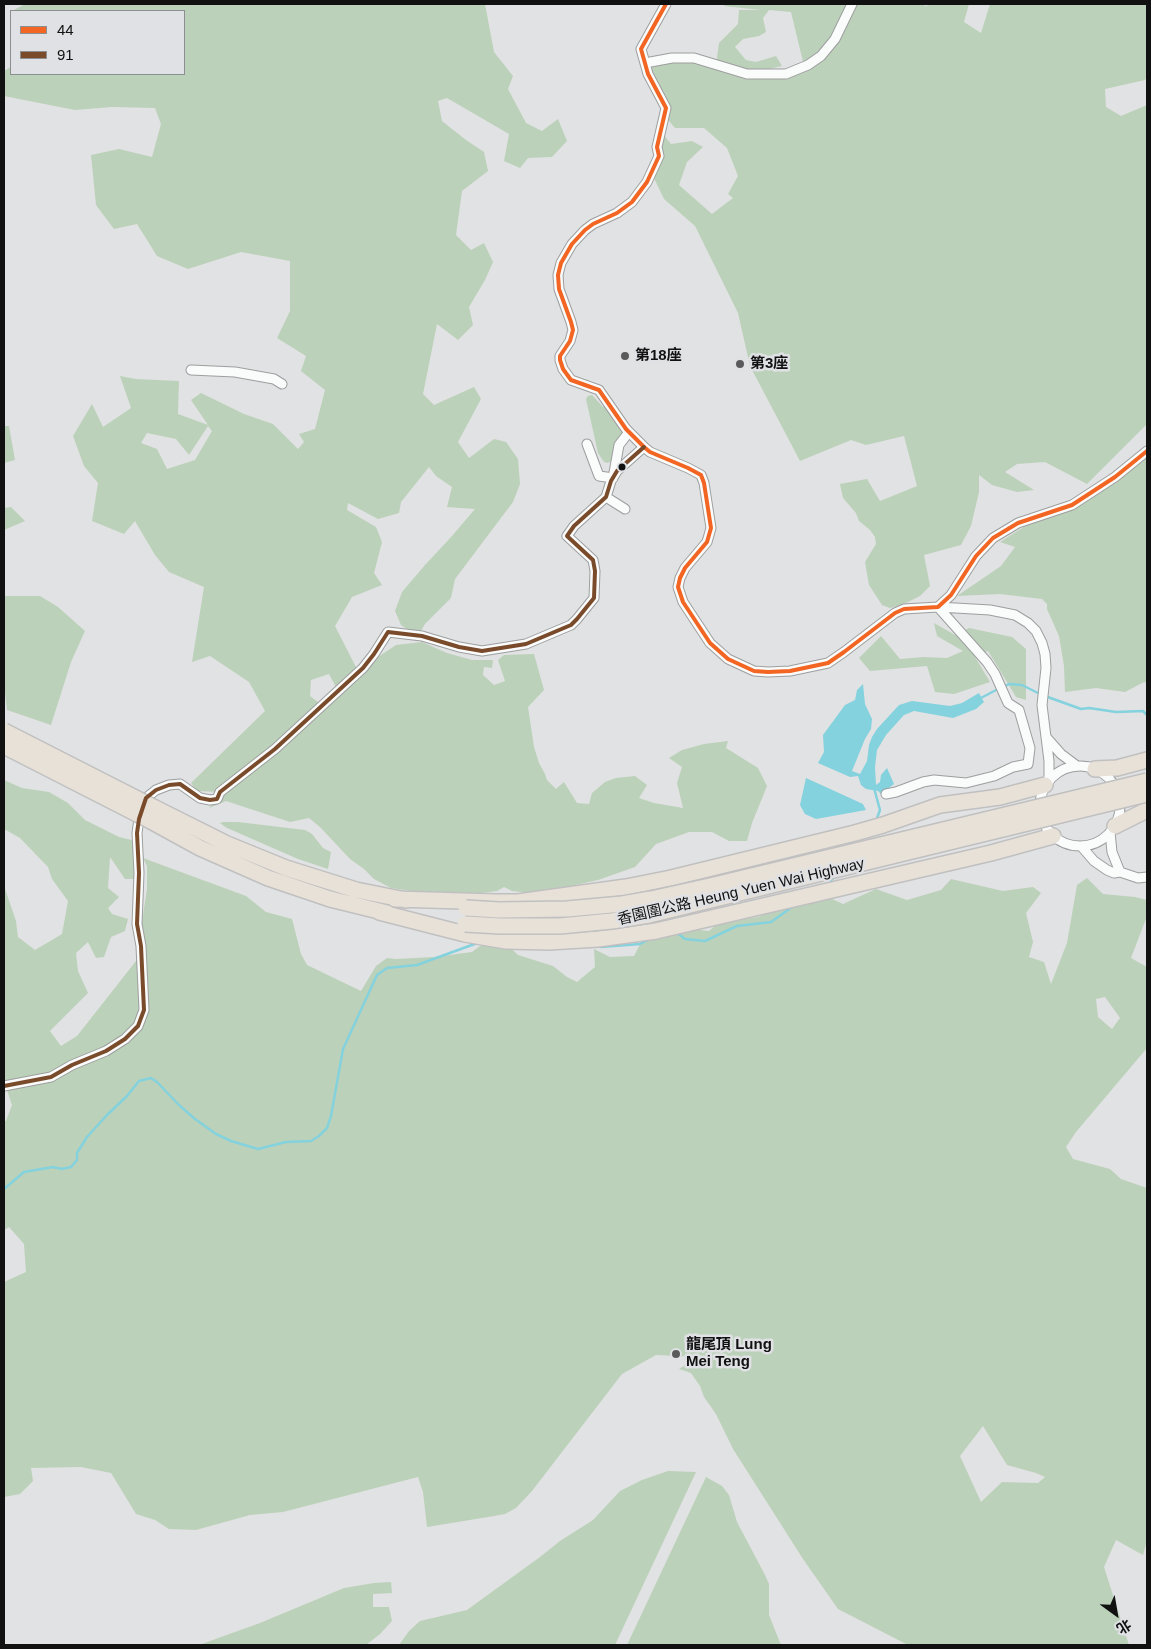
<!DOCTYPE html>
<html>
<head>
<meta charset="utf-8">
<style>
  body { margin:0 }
  #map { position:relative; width:1151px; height:1649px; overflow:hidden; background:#e1e2e3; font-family:Arial,"Noto Sans SC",sans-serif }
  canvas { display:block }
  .frame { position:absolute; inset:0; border:5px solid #111112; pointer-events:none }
  .legend { position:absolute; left:10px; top:10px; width:175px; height:65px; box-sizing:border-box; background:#e0e1e4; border:1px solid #8d8e90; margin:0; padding:6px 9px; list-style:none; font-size:15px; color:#111112 }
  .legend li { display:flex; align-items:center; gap:10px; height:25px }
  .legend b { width:25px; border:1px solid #8d8e90 }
  .north { position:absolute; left:1091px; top:1589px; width:50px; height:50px; -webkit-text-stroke:4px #e0e1e4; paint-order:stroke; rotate:148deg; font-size:14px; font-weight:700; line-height:20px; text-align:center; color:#111112 }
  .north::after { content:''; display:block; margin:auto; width:18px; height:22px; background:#111112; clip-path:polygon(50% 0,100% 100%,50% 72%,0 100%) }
</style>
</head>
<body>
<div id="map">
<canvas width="1151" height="1649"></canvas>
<div class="frame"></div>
<ul class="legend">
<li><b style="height:6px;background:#f26522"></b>44</li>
<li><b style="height:6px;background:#7a4b2a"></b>91</li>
</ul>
<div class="north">北</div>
</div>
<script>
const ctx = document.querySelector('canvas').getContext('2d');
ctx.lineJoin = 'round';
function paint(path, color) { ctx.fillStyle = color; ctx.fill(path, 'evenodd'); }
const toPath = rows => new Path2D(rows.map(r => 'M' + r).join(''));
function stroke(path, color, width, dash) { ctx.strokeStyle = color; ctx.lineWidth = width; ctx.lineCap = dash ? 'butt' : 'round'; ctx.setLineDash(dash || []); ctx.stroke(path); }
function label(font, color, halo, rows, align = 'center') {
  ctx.font = font + ' Arial,"Noto Sans SC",sans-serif'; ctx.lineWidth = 5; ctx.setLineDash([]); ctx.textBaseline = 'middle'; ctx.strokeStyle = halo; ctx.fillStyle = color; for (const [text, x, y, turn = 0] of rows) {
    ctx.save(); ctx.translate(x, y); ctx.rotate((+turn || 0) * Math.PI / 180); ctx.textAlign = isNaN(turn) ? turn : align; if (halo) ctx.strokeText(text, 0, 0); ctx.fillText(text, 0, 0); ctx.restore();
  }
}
paint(toPath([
  [25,4,485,4,494,52,513,76,508,89,526,123,542,131,558,119,567,141,552,157,528,158,520,168,504,161,509,134,447,98,438,101,442,121,466,140,484,152,488,171,462,191,456,235,471,250,484,243,493,262,485,280,469,307,473,325,458,340,437,324,423,394,434,405,474,387,481,399,458,442,469,458,494,439,506,442,518,459,520,484,513,502,455,579,451,598,425,624,418,636,401,625,395,611,402,592,425,565,452,536,475,509,447,507,452,487,436,476,429,467,401,502,399,513,378,519,348,503,347,510,376,527,382,542,374,573,382,585,352,597,335,626,359,673,372,661,396,645,422,642,447,653,472,660,493,660,492,668,484,667,483,675,494,685,505,681,498,660,504,655,534,654,544,690,528,707,534,747,539,763,545,774,547,780,556,789,564,782,577,803,589,804,592,793,605,782,616,778,635,776,647,785,639,798,654,803,683,808,677,783,682,767,669,758,682,750,704,744,728,741,726,748,758,768,767,786,752,823,747,841,729,841,712,832,689,832,656,844,635,867,598,880,549,891,531,893,512,891,504,887,497,891,473,894,425,893,391,888,374,879,364,869,350,859,320,827,309,818,290,822,226,801,209,808,220,795,237,784,315,716,220,792,197,791,191,783,265,711,249,682,210,656,192,662,204,587,169,572,155,555,135,521,124,534,92,521,98,483,84,466,73,436,92,404,103,427,131,408,120,376,136,379,179,381,178,414,208,425,191,400,201,393,244,414,273,424,298,449,304,442,299,434,315,429,325,390,301,371,306,356,277,338,290,311,290,261,241,252,188,269,157,256,137,224,114,229,96,205,91,155,119,149,152,157,161,124,155,108,112,107,75,110,4,96,4,71,11,67,11,74,184,74,184,11,12,11],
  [208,426,212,431,195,460,167,469,157,449,141,443,147,433,176,439,189,455],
  [329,674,338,691,323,706,310,696,311,680],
  [726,4,923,4,925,6,934,4,969,4,964,22,981,33,990,4,1147,4,1147,76,1145,80,1105,89,1106,107,1121,116,1147,105,1147,424,1087,484,1045,462,1017,464,1005,472,1034,490,1017,492,992,485,979,475,979,492,971,526,961,545,924,555,930,586,920,596,902,605,890,608,882,605,869,585,865,562,876,544,875,537,870,530,859,521,856,513,843,498,840,484,867,479,880,501,917,486,904,436,866,445,851,440,800,461,750,366,738,313,695,226,664,199,653,176,663,134,671,144,692,141,703,147,687,162,679,185,712,214,733,198,728,194,738,176,727,148,704,128,675,128,664,115,645,63,675,58,716,65,719,43,738,24,739,10,761,10,724,6],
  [769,10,791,12,805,70,767,73,769,69,782,66,776,56,756,62,746,60,735,47,743,39,759,36,766,32,763,18],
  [592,395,603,407,606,406,622,431,623,433,615,443,611,461,608,463,604,462,598,453,586,399,588,396],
  [4,426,9,426,15,460,4,463],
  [1147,456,1147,683,1144,682,1125,692,1096,688,1065,692,1064,666,1059,636,1047,609,1047,604,1042,599,1000,594,957,596,1001,566,1015,547,1000,542,1030,523,1075,509,1120,479],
  [11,507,25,521,4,530,4,508],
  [4,596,40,596,58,607,85,631,71,662,51,725,7,710,4,684],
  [934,623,955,635,969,628,1012,637,1026,649,1026,700,1016,697,988,651,975,657,990,682,954,694,935,692,927,666,870,671,859,658,881,636,900,659,924,657,947,658,963,651,937,636],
  [4,780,22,788,49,792,68,803,85,820,119,837,136,841,139,869,134,879,125,879,110,857,108,888,119,897,108,908,112,914,128,919,125,931,111,937,104,957,96,958,88,942,76,953,78,971,88,993,50,1031,61,1046,77,1036,136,961,147,889,147,866,143,858,246,896,266,912,292,919,301,954,307,965,361,991,376,966,387,958,396,959,434,957,472,952,499,932,500,938,518,955,553,966,567,977,577,982,595,967,594,949,610,957,634,956,644,937,690,929,709,931,718,923,758,917,821,887,830,898,843,904,876,889,907,900,941,890,951,879,1003,891,1033,887,1041,893,1026,913,1033,942,1029,957,1044,962,1051,984,1067,943,1077,885,1087,878,1103,894,1135,897,1147,900,1147,916,1131,958,1147,967,1147,1048,1076,1132,1066,1147,1073,1159,1110,1169,1121,1179,1147,1188,1147,1540,1143,1555,1116,1540,1104,1567,1129,1645,908,1645,838,1609,803,1559,733,1449,716,1414,704,1397,700,1386,691,1373,679,1369,698,1357,656,1355,622,1374,532,1491,516,1508,505,1514,494,1516,427,1527,423,1492,418,1477,283,1512,250,1515,196,1530,169,1529,155,1520,136,1514,111,1473,81,1467,31,1468,33,1481,20,1494,4,1497,4,1282,26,1272,24,1244,9,1227,4,1230,4,1121,6,1121,12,1105,4,1081,4,886,16,921,18,937,35,950,62,934,68,901,52,879,48,867,20,838,4,829],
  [1105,997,1120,1018,1112,1029,1098,1017,1096,999],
  [983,1426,1007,1465,1036,1473,1045,1477,1038,1483,1002,1482,981,1502,960,1456],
  [223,822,238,822,305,830,312,834,323,848,331,852,328,869,298,859,227,828,220,823],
  [668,1471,696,1472,615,1645,399,1645,409,1631,420,1621,467,1610,540,1557,560,1541,593,1520,620,1491,642,1480],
  [706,1477,722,1486,729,1495,737,1522,765,1575,769,1584,769,1615,781,1645,627,1645],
  [391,1582,392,1593,373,1594,373,1607,389,1607,392,1621,380,1634,366,1645,199,1645,260,1623,344,1588,374,1583]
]), '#bcd1b9');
paint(toPath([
  [863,684,865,704,872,719,871,729,865,739,852,771,860,774,867,761,869,745,872,737,877,729,899,705,912,701,950,706,962,703,979,693,984,702,976,709,953,718,914,711,904,715,886,735,877,750,875,767,876,785,880,782,881,775,887,768,894,784,890,787,886,794,881,794,878,791,866,789,861,785,858,776,850,777,818,763,824,752,823,735,845,705,855,700,857,690],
  [806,778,863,804,866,810,816,819,805,814,800,805]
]), '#83d2de');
stroke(toPath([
  [1003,687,1009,684,1022,685,1040,694],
  [1045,696,1081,709,1089,708,1116,712,1143,711,1147,715],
  [979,699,998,689],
  [874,788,880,810,876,821],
  [828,884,836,875],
  [676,932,685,939,705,941,737,926,771,922,792,907],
  [595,946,601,947,640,944,650,939],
  [4,1189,24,1172,53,1167,62,1169,71,1167,77,1160,77,1153,87,1137,107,1115,127,1096,139,1081,151,1078,157,1082,179,1105,195,1119,216,1134,231,1141,258,1149,286,1142,311,1141,319,1136,327,1128,331,1116,343,1049,377,975,387,968,417,965,480,942]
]), '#83d2de', 2.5);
const minor = toPath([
  [666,4,641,49,648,74,666,108,657,147,659,156,647,182,632,202,617,213,593,224,585,230,572,244,561,263,558,275,559,289,571,322,573,330,570,341,560,356,560,360,563,369,571,380,599,390,626,429,644,447,650,452,688,468,701,475,704,483,711,528,707,542,685,568,680,578,678,587,683,602,710,643,728,659,754,671,768,672,790,671,828,663,844,652,895,613,904,609,938,607,951,595,976,556,993,538,1018,523,1072,505,1115,477,1147,451],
  [645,63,672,58,694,58,747,74,786,74,808,65,821,56,835,39,852,4],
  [191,370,235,372,274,379,282,384],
  [587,444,599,476,613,478,619,445,629,432],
  [606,497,625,509],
  [938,607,990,610,1015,615,1028,623,1036,631,1042,643,1045,654,1046,668,1042,705,1049,761,1049,780],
  [1046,737,1061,754,1077,766],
  '1040 806a40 40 0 1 1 80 0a40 40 0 1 1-80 0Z',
  [886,794,896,792,923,782,934,780,966,783,994,776,1013,767,1028,764,1030,748,1019,710,1008,703,995,674,987,662,938,607],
  [1110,832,1112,852,1120,872],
  [1081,846,1094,861,1107,870,1114,873,1120,872,1138,878,1147,877],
  [4,1086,51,1077,72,1065,106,1051,125,1039,138,1026,144,1010,141,946,137,924,139,873,137,833,139,819,146,798,156,790,169,785,180,784,200,798,210,800,217,799,220,792,275,749,363,668,374,654,388,632,422,636,459,647,482,651,526,644,571,625,577,619,594,598,595,571,593,560,567,536,574,526,606,497,611,481,617,471,644,447]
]);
const trunk = toPath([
  [1095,769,1117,768,1147,760],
  [155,808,227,844,286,868,356,890,406,900],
  [149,820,200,848,268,878,330,899,387,913],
  [1115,826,1147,810],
  [395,899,496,902,518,902,626,887,671,878,855,833,883,825,940,805,1000,797,1045,785],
  [379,912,465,934,506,941,549,942,598,939,656,931,991,853,1053,836]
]);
stroke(minor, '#9d9e9f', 11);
stroke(trunk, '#c0c0c1', 18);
stroke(minor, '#fafbfb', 9);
stroke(trunk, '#e8e1d8', 15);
const trunkBridge = toPath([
  [4,731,155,808],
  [4,746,149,820],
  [466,908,499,910,567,909,622,904,651,899,710,886,1147,781],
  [465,924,500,926,560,926,612,921,649,915,1147,794]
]);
stroke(trunkBridge, '#c0c0c1', 18, []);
stroke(trunkBridge, '#e8e1d8', 15);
stroke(toPath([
  [666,4,641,49,648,74,666,108,657,147,659,156,647,182,632,202,617,213,593,224,585,230,572,244,561,263,558,275,559,289,571,322,573,330,570,341,560,356,560,360,563,369,571,380,599,390,626,429,644,447,650,452,688,468,701,475,704,483,711,528,707,542,685,568,680,578,678,587,683,602,710,643,728,659,754,671,768,672,790,671,828,663,844,652,895,613,904,609,938,607,951,595,976,556,993,538,1018,523,1072,505,1115,477,1147,451]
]), '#f26522', 4);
stroke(toPath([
  [4,1086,51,1077,72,1065,106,1051,125,1039,138,1026,144,1010,141,946,137,924,139,873,137,833,139,819,146,798,156,790,169,785,180,784,200,798,210,800,217,799,220,792,275,749,363,668,374,654,388,632,422,636,459,647,482,651,526,644,571,625,577,619,594,598,595,571,593,560,567,536,574,526,606,497,611,481,617,471,644,447]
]), '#7a4b2a', 4);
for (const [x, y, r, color] of [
  [625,356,5,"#5a5a5b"],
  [740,364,5,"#5a5a5b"],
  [622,467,4.5,"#111112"],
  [676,1354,5,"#5a5a5b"]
]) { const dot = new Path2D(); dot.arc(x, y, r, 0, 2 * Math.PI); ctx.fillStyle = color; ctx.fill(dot); stroke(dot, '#e0e1e4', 2); }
label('bold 15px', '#111112', '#e0e1e4', [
  ["第18座",635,356],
  ["第3座",750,364],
  ["龍尾頂 Lung",686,1345],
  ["Mei Teng",686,1362]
], 'left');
label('15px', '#111112', '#e0e1e4', [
  ["香園圍公路 Heung Yuen Wai Highway",741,892,-13]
]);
</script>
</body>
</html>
